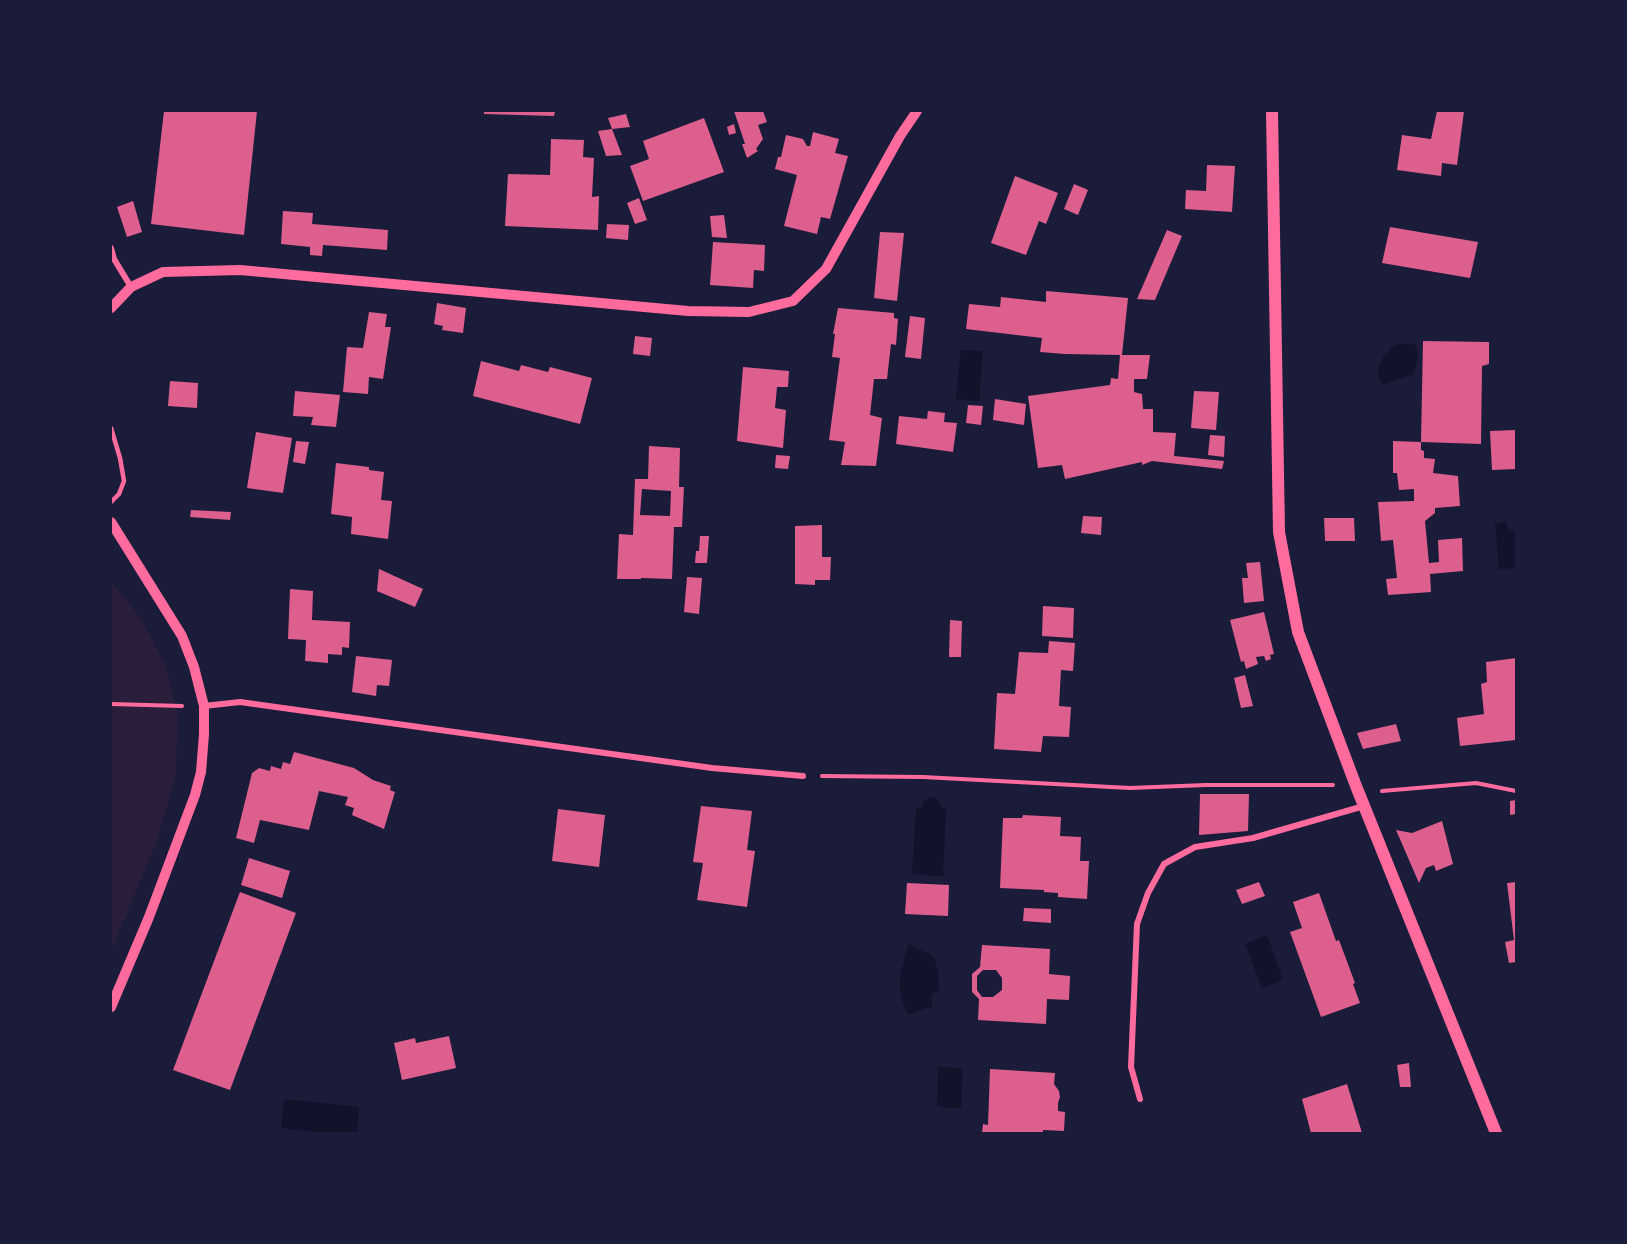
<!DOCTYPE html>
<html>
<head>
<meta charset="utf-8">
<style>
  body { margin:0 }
  #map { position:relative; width:1627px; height:1244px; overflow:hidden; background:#1b1b3a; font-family:Rubik,sans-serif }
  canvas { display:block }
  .frame { position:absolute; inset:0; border:112px solid #1b1b3a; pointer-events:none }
</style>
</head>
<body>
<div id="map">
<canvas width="1627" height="1244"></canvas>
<div class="frame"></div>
</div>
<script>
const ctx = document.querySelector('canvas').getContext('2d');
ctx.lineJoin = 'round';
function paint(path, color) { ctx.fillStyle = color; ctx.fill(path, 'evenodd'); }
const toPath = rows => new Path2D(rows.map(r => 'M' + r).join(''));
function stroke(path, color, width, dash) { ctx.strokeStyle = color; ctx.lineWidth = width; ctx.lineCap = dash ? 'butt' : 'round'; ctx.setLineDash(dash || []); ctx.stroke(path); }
paint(toPath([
  [111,581,141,619,165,664,178,713,176,775,156,844,111,950]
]), '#2a1e3b');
paint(toPath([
  [1409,343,1416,345,1418,355,1414,374,1383,385,1377,374,1383,357,1394,345],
  [961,350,983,351,979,401,956,399],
  [1506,521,1509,531,1516,531,1516,568,1499,569,1495,524],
  [932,797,938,800,941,808,946,809,943,876,912,874,916,807,922,808,923,802,928,798],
  [1267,935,1283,980,1262,988,1245,944],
  [909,944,934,957,938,972,939,989,932,995,932,1006,908,1015,902,1000,900,990,901,970],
  [938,1067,963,1068,961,1108,937,1107],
  [284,1099,359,1107,357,1133,327,1133,281,1128]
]), '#12122b');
paint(toPath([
  [164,111,257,111,244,235,151,224],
  [484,111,555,111,554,116,484,114],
  [734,111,763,111,767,122,758,125,763,139,756,149,758,151,747,158,742,144,745,144],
  [1437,111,1464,111,1457,165,1442,163,1441,176,1397,170,1402,135,1431,139],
  [626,114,630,127,612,129,608,118],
  [704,118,724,172,643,201,630,166,649,159,643,141],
  [734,124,736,133,729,135,727,127],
  [612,129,622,155,606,156,598,131],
  [813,132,839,139,835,153,848,156,830,219,821,217,817,234,784,226,797,175,775,169,778,157,781,157,786,135,803,139,807,146,810,146],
  [551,139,584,140,583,157,594,158,592,197,599,196,598,230,505,226,508,174,550,175],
  [1207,165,1235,166,1232,212,1185,209,1186,190,1206,191],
  [1015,176,1058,193,1046,224,1039,221,1026,255,991,243],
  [1074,184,1088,190,1078,215,1064,209],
  [639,198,647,220,635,224,627,203],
  [133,201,142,232,127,237,117,207],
  [283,211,313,213,312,224,388,230,387,250,323,245,322,256,310,255,310,247,281,244],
  [724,215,727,238,712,237,710,216],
  [607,224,629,225,628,240,606,238],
  [1390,227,1478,242,1470,278,1382,263],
  [1167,230,1182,236,1155,300,1137,299],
  [880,232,904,233,897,301,874,298],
  [713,242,765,245,764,271,754,270,753,288,710,285],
  [1046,291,1128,298,1122,355,1150,355,1147,379,1134,379,1134,392,1142,394,1143,409,1153,409,1153,432,1176,433,1174,456,1224,461,1222,469,1152,461,1142,465,1142,462,1065,479,1062,465,1038,468,1028,396,1110,385,1111,378,1118,379,1120,355,1065,354,1040,352,1042,338,966,329,969,304,1000,307,1001,297,1046,302],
  [437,303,466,308,463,333,442,330,443,326,434,324],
  [838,308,894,313,894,318,898,319,896,345,891,344,887,379,874,379,870,415,882,418,876,466,841,465,845,442,829,440,840,358,832,357,835,334,833,334],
  [369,312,387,314,385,327,391,327,383,379,369,377,368,394,343,392,347,347,363,348],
  [910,316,925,318,921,359,905,357],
  [635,336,652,338,650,356,633,354],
  [1423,341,1489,342,1489,364,1482,366,1481,444,1421,442,1421,450,1424,451,1424,458,1435,459,1433,473,1458,476,1460,506,1435,508,1435,513,1425,521,1429,563,1439,562,1438,540,1462,538,1463,571,1430,574,1431,592,1388,595,1386,579,1397,578,1393,540,1381,541,1378,502,1414,501,1414,489,1399,490,1397,473,1393,473,1393,441,1421,442],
  [481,361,519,371,521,365,548,372,550,367,592,378,580,424,473,396],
  [743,367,789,371,788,387,777,387,775,408,786,410,783,448,737,441],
  [170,381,198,383,197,408,168,406],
  [295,391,340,395,336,427,311,425,313,417,293,416],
  [1194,391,1219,392,1216,430,1191,428],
  [995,399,1026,404,1024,425,993,420],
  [968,405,983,406,981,425,966,423],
  [928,411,945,413,944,422,957,423,953,452,896,444,899,416,927,419],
  [1516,430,1516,469,1492,470,1490,431],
  [256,432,292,438,283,493,247,488],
  [1210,435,1225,436,1224,457,1208,455],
  [296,441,309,442,305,464,293,462],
  [649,446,680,448,679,487,684,487,682,527,674,527,672,579,641,578,641,579,617,579,619,534,633,535,635,479,648,479],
  [642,489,671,491,670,516,640,515],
  [776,455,790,456,788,469,775,468],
  [336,463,369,467,369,470,384,472,381,500,392,501,388,539,351,534,352,517,331,514],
  [191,510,231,512,230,520,190,517],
  [1083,516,1102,517,1101,535,1081,533],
  [1324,518,1354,518,1355,541,1325,541],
  [822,525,822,557,831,557,830,580,815,580,815,585,795,584,795,526],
  [700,536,709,536,707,563,695,563,696,551,699,551],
  [1260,562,1264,601,1244,603,1242,578,1248,578,1246,563],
  [379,569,423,589,415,607,377,591],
  [687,577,702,578,699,614,684,612],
  [290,589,313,591,312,620,350,622,349,648,342,647,342,655,328,654,328,663,305,661,306,640,288,639],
  [1043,606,1074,608,1073,638,1042,636],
  [1264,612,1274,654,1270,655,1271,659,1266,661,1264,656,1256,657,1258,664,1246,669,1244,661,1241,662,1230,620],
  [950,620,962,621,961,657,949,657],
  [1049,641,1075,643,1073,671,1061,670,1059,706,1071,707,1069,737,1043,736,1041,752,994,749,997,693,1015,694,1019,652,1048,653],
  [356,656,392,660,389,686,377,685,376,696,352,692],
  [1516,658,1516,740,1460,746,1457,718,1484,714,1481,684,1487,682,1486,662],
  [1245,675,1253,706,1241,708,1234,678],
  [1396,724,1401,741,1363,749,1357,733],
  [294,752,354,768,373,780,391,786,390,790,395,792,384,829,352,815,354,808,345,805,348,797,319,791,309,830,260,820,254,843,236,838,252,773,259,768,270,771,271,766,281,769,283,762,290,764],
  [1200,794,1249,794,1248,831,1199,835],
  [1516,800,1516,814,1510,815,1510,801],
  [701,806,752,811,747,850,755,851,747,907,697,900,703,863,693,862],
  [558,809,605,815,599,867,552,861],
  [1023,815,1061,817,1060,836,1081,837,1080,861,1089,861,1087,899,1058,897,1058,893,1044,892,1044,890,1000,888,1003,818,1022,818],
  [1442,821,1453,864,1436,871,1434,865,1426,868,1419,883,1396,830,1412,833],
  [249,858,290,871,282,898,241,885],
  [1259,882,1265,896,1242,904,1236,890],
  [1516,882,1516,962,1509,963,1505,942,1514,940,1507,883],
  [907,883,949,885,948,916,905,914],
  [240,892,296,913,230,1090,173,1070],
  [1319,893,1336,941,1339,940,1355,983,1353,984,1360,1003,1321,1017,1290,932,1302,928,1293,902],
  [1024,908,1051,909,1051,923,1023,921],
  [982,945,1050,949,1049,974,1070,976,1069,1000,1047,999,1046,1024,978,1020,979,999,972,992,972,974,980,967],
  [983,970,996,970,1002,978,1002,990,993,997,982,997,977,990,977,976],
  [449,1036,456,1068,402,1080,394,1043,415,1038,416,1043],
  [1409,1063,1411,1087,1400,1087,1397,1065],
  [990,1069,1055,1073,1054,1084,1059,1091,1060,1097,1058,1103,1058,1111,1065,1112,1064,1131,1043,1130,1043,1133,982,1133,983,1124,988,1125],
  [1347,1084,1362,1133,1311,1133,1302,1099]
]), '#dd5f8e');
stroke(toPath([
  [111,704,182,706],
  [822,776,923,777,1130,788,1206,785,1333,785],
  [1382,791,1476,783,1516,791]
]), '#ff6b9d', 4);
stroke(toPath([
  [111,428,120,458,124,481,119,494,111,502]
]), '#ff6b9d', 4.5);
stroke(toPath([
  [111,248,114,259,131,287],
  [204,706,240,702,712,768,803,776],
  [1140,1099,1131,1067,1137,924,1148,893,1164,864,1195,847,1253,838,1364,806]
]), '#ff6b9d', 6);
stroke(toPath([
  [111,308,131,287,163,272,240,270,688,311,749,312,793,301,826,269,900,136,917,111],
  [111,522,182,636,194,667,204,706,204,734,201,772,195,795,149,917,111,1007]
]), '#ff6b9d', 10);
stroke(toPath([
  [1272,111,1279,532,1298,632,1356,786,1496,1133]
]), '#ff6b9d', 12);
</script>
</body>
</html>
